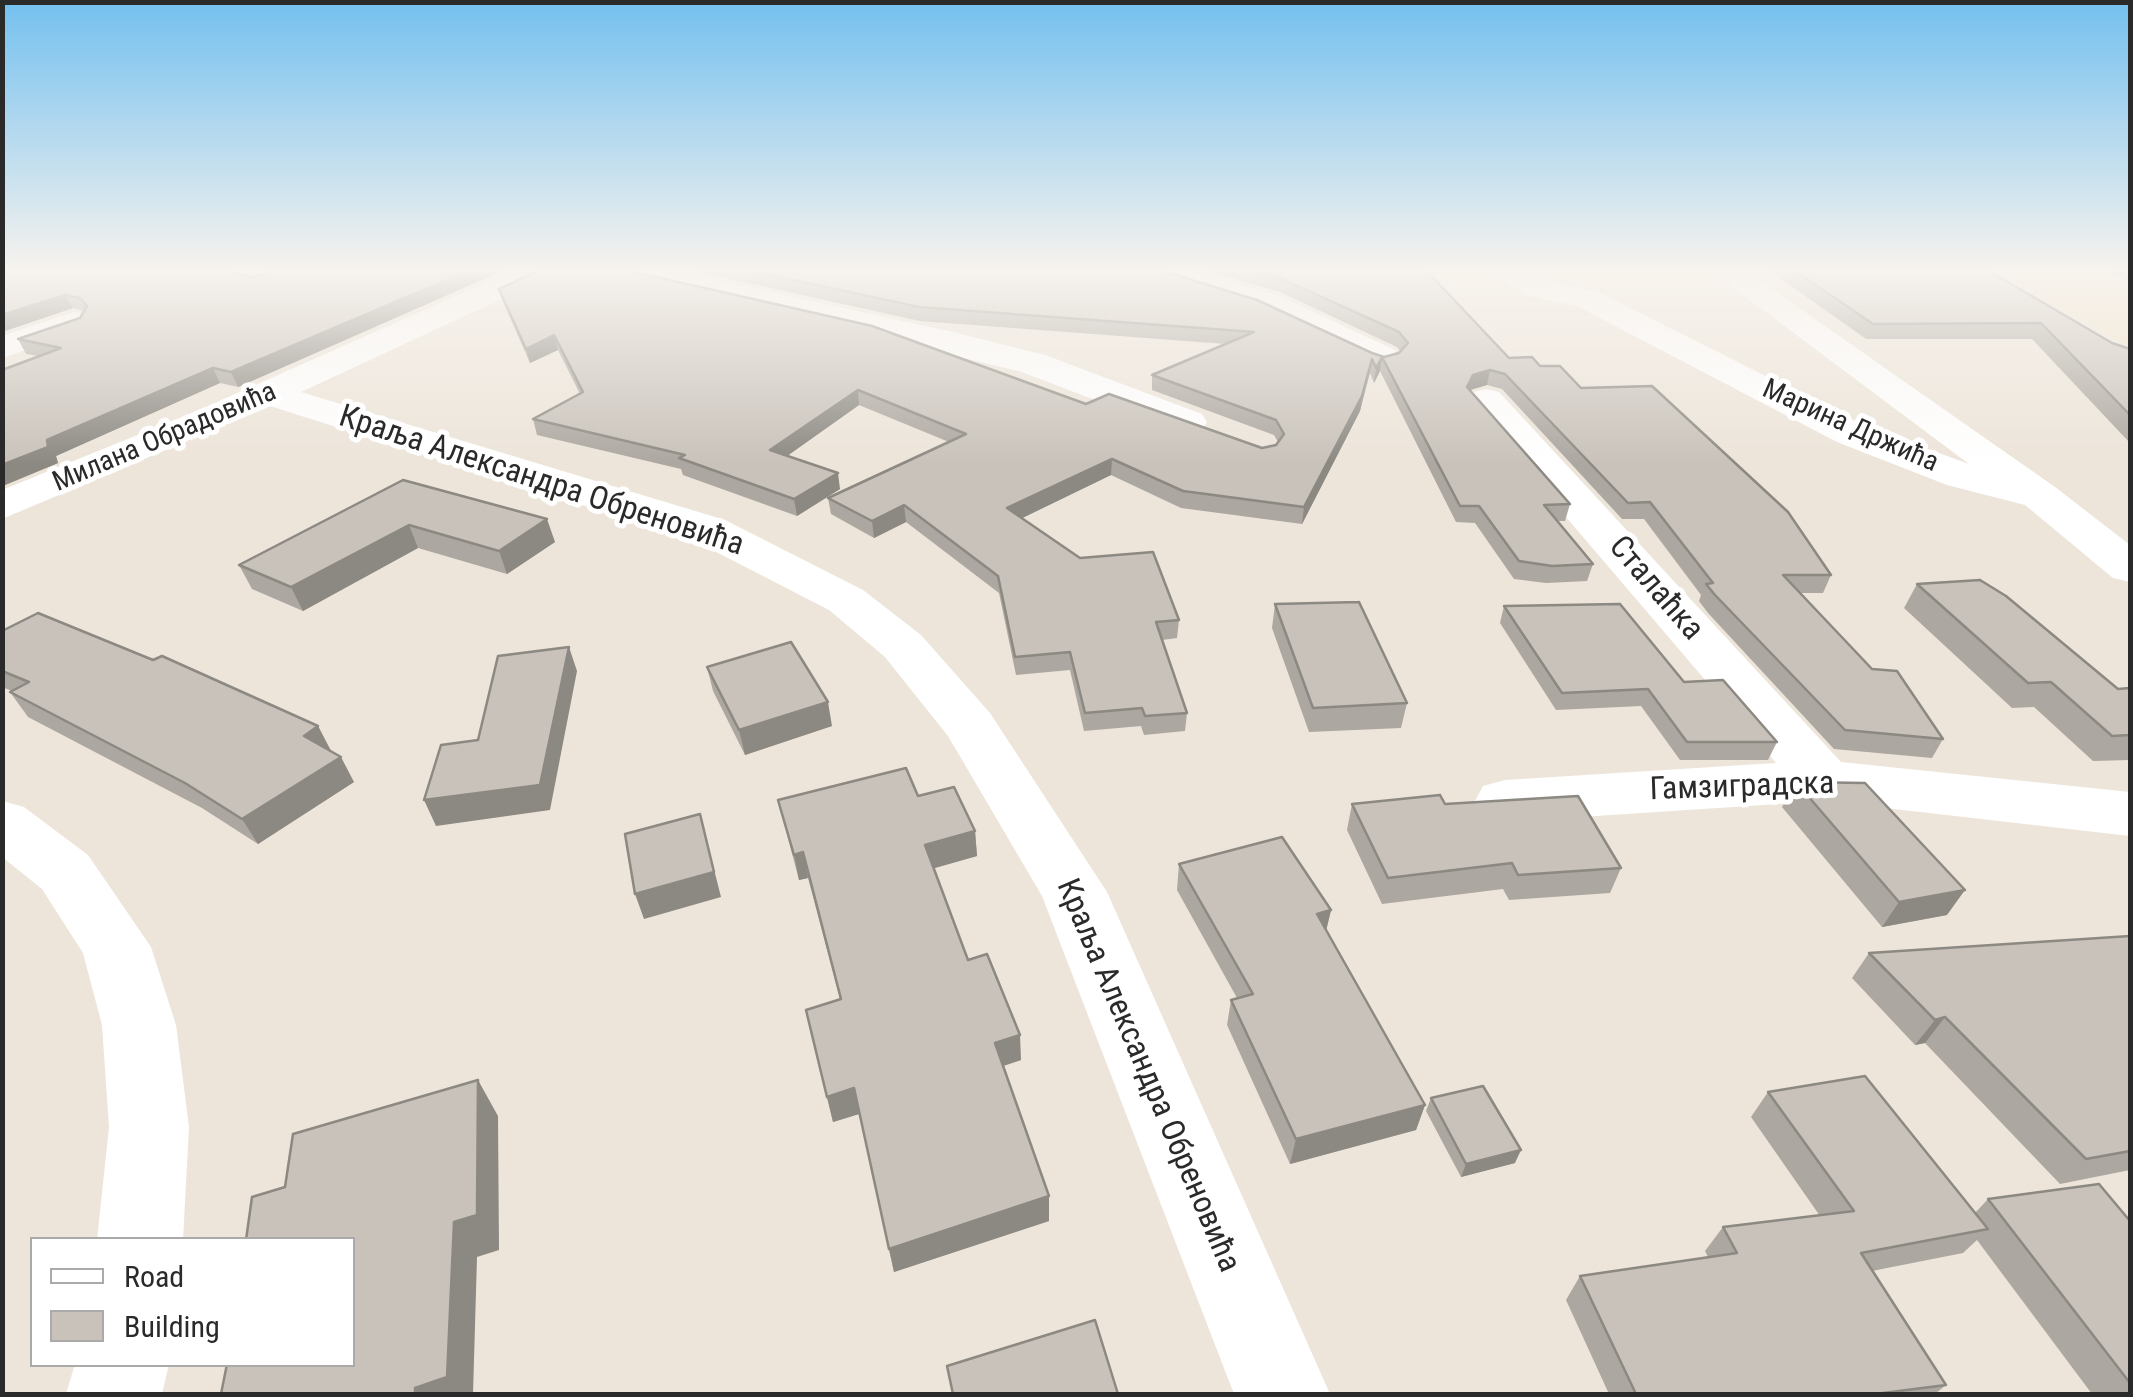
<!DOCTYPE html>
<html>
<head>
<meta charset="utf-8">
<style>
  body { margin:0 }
  #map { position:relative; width:2133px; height:1397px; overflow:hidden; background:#ede5da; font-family:"Roboto Condensed",sans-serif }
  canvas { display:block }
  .frame { position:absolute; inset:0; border:5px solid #2a2a2a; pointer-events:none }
  .legend { position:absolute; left:30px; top:1237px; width:325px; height:130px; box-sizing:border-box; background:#fff; border:2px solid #aaa; margin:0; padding:12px 18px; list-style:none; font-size:30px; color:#2a2a2a }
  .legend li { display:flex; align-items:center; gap:20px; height:50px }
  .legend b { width:50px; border:2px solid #aaa }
</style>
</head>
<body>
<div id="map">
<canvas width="2133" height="1397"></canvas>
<div class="frame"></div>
<ul class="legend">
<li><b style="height:12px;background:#fff"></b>Road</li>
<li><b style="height:28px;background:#c8c2ba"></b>Building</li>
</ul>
</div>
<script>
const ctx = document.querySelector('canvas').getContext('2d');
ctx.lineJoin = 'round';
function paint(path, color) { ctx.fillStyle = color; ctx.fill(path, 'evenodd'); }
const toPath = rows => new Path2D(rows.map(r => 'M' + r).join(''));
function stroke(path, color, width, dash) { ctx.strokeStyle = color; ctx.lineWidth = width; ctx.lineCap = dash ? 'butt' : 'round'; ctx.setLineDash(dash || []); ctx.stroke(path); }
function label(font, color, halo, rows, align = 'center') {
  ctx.font = font + ' "Roboto Condensed",sans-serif'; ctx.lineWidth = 10; ctx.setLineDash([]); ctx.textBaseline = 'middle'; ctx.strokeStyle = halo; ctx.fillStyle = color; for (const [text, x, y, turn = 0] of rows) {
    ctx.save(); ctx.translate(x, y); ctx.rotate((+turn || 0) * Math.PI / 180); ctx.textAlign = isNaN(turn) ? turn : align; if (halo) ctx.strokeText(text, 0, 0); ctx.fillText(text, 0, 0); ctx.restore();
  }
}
paint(toPath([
  [1991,268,2130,268,2130,349,2130,348]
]), '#f1e3c8');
paint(toPath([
  [210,268,258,268,269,272,273,278,269,284,258,287,214,274,210,268],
  [519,268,559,268,555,274,301,392,725,520,863,590,921,635,990,713,1107,892,1330,1394,1234,1394,1042,896,948,736,885,657,829,610,693,540,270,406,2,519,2,490,199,410,519,268],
  [603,268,661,268,953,332,1045,355,1202,414,1207,422,1202,430,1188,434,1174,430,1019,371,618,277,607,274,603,268],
  [1137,268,1185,268,1279,296,1395,350,1401,357,1395,364,1383,368,1371,364,1257,310,1141,274,1137,268],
  [1490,268,1526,268,1547,281,1598,292,1865,426,1969,464,1707,268,1742,268,2055,487,2130,545,2130,582,2113,578,2025,505,1947,485,1837,442,1577,306,1526,295,1490,268],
  [74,312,86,315,91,322,86,329,2,358,2,336,74,312],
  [1486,389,1499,392,1841,762,2130,792,2130,836,1824,801,1505,822,1483,816,1475,801,1483,786,1505,780,1776,763,1473,408,1467,400,1473,392,1486,389],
  [2,801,24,807,88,855,151,947,176,1025,189,1127,183,1240,97,1240,109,1127,102,1025,83,953,42,889,2,857,2,801],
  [75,1364,169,1364,162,1394,66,1394,75,1364]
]), '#fff');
paint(toPath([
  [2,268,251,277,266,273,267,270,264,268,509,268,238,387,220,383,56,456,58,463,5,485,2,484,2,370,39,356,26,354,18,339,80,318,84,311,73,308,2,332],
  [680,268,1153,268,1384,357,1400,351,1397,347,1280,292,1199,268,1424,268,1509,358,1540,366,1581,388,1831,575,1823,593,1800,593,1872,669,1943,739,1932,758,1834,749,1708,613,1699,601,1701,595,1644,519,1622,519,1502,389,1487,385,1470,390,1570,504,1565,521,1557,521,1593,564,1587,581,1546,583,1514,579,1475,523,1456,522,1380,371,1374,383,1370,373,1360,411,1302,524,1181,508,1111,475,1022,518,1080,558,1179,620,1177,638,1162,640,1187,713,1185,731,1144,735,1141,726,1084,731,1070,670,1016,675,999,593,906,522,874,538,831,514,828,498,949,442,859,405,787,456,840,489,797,516,683,475,681,469,537,435,533,419,580,394,558,350,530,363,503,302,499,289,1086,404,1262,448,1276,445,1278,442,1274,435,1152,390,1152,375,1226,344,920,321],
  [1766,268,1984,268,2112,343,2130,349,2130,443,2032,339,1866,339],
  [2101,268,2130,268,2130,282],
  [403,480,555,542,507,574,418,548,303,611,252,589,239,565],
  [1917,584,2118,689,2130,688,2130,760,2093,761,2034,707,2012,708,1904,608],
  [1275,604,1407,703,1401,728,1309,732,1272,628],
  [1504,606,1684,682,1777,742,1768,760,1680,760,1641,706,1556,710,1500,623],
  [2,631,153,660,318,726,331,751,354,782,258,844,202,808,28,717,10,692,12,691,2,687],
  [707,667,832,726,745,755,713,691],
  [1796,782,1947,915,1882,927,1782,807],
  [918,796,975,831,977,856,934,868,968,960,1021,1060,1003,1066,1049,1196,1049,1221,894,1272,859,1114,833,1122,812,1035,840,999,808,878,799,880,778,800],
  [1352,804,1445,804,1621,868,1610,893,1509,900,1503,889,1382,904,1347,830],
  [1179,864,1331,910,1326,931,1425,1105,1416,1130,1290,1164,1227,1025,1231,1000,1237,998,1177,890],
  [2130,936,2130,1170,2060,1184,1925,1043,1915,1045,1852,978,1869,953],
  [1768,1092,1975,1213,1988,1199,2130,1221,2130,1394,2092,1394,1977,1240,1963,1253,1872,1271,1946,1385,1935,1394,1609,1394,1566,1300,1580,1276,1708,1257,1705,1251,1723,1227,1820,1216,1751,1117],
  [1431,1098,1515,1163,1461,1177,1426,1111]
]), '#aca7a0');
paint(toPath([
  [475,268,509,268,238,387,231,372],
  [65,295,73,308,2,332,2,315],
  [554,335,558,350,530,363,526,349],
  [1382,357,1380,371,1374,383,1376,368],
  [1372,359,1360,411,1302,524,1304,507],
  [213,368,220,383,56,456,58,463,5,485,2,481,2,465,47,440],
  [1490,370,1487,385,1470,390,1467,387,1473,375],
  [858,390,859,405,773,466,770,450],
  [1112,459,1111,475,1008,525,1007,508],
  [838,473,840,489,797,516,794,499],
  [904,505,906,522,874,538,872,521],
  [547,519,555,542,507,574,499,551],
  [409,525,418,548,303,611,291,587],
  [569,647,577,671,550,810,436,826,424,800],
  [828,702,832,726,745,755,739,730],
  [318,726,331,751,317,761,304,736],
  [341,757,354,782,258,844,242,819],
  [700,814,721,897,644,919,635,894],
  [975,831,977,856,928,870,925,845],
  [803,852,808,878,799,880,794,855],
  [1965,890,1947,915,1882,927,1899,902],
  [1331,910,1325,935,1317,914],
  [1945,1017,1925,1043,1915,1045,1935,1020],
  [1020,1035,1021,1060,997,1068,995,1043],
  [478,1080,498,1116,499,1250,477,1257,473,1394,415,1394,454,1222],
  [854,1088,859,1114,833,1122,827,1097],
  [1425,1105,1416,1130,1290,1164,1296,1139],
  [1521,1150,1515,1163,1461,1177,1466,1164],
  [1049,1196,1049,1221,894,1272,889,1249]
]), '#8c8882');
const building = toPath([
  [2,268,220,268,251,277,266,273,268,268,475,268,231,372,213,368,47,440,48,447,2,465,2,370,61,348,18,339,80,318,87,306,80,298,65,295,2,315,2,268],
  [544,268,617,268,872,326,1086,404,1109,394,1262,448,1276,445,1284,434,1276,420,1152,375,1254,332,919,307,738,268,1153,268,1257,300,1372,353,1384,357,1399,353,1408,343,1399,332,1282,279,1244,268,1424,268,1509,358,1532,357,1540,366,1560,366,1581,388,1652,386,1788,512,1831,575,1783,575,1872,669,1897,671,1943,739,1845,730,1715,595,1706,584,1713,583,1650,502,1628,503,1505,374,1490,370,1473,375,1467,387,1570,504,1544,505,1593,564,1552,566,1519,561,1479,506,1460,506,1382,357,1376,368,1372,359,1362,396,1304,507,1183,491,1112,459,1007,508,1080,558,1153,552,1179,620,1156,622,1187,713,1145,716,1142,708,1085,713,1070,652,1015,657,998,576,904,505,872,521,828,498,966,434,858,390,770,450,838,473,794,499,679,458,685,455,533,419,583,392,554,335,526,349,499,289,544,268],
  [1791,268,1984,268,2112,343,2130,349,2130,415,2041,323,1873,324,1791,268],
  [403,480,547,519,499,551,409,525,291,587,239,565,403,480],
  [1980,580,2006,596,2118,689,2130,688,2130,735,2112,736,2051,682,2028,683,1917,584,1980,580],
  [1359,602,1407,703,1313,708,1275,604,1359,602],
  [1620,604,1684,682,1723,680,1777,742,1687,742,1648,689,1562,693,1504,606,1620,604],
  [38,613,153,660,162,656,318,726,304,736,341,757,242,819,185,783,10,692,29,682,2,671,2,631,38,613],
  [791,642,828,702,739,730,707,667,791,642],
  [569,647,540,785,424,800,441,745,478,740,498,656,569,647],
  [906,768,918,796,954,787,975,831,925,845,968,960,987,954,1020,1035,995,1043,1049,1196,889,1249,854,1088,827,1097,806,1010,841,999,803,852,794,855,778,800,906,768],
  [1796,782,1865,783,1965,890,1899,902,1796,782],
  [1440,795,1445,804,1578,796,1621,868,1518,875,1512,863,1388,878,1352,804,1440,795],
  [700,814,714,872,635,894,625,834,700,814],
  [1282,837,1331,910,1317,914,1425,1105,1296,1139,1231,1000,1253,994,1179,864,1282,837],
  [2130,936,2130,1151,2086,1159,1945,1017,1935,1020,1869,953,2130,936],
  [1865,1076,1988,1229,1861,1253,1946,1385,1875,1394,1636,1394,1580,1276,1737,1253,1723,1227,1854,1211,1768,1092,1865,1076],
  [478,1080,477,1215,454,1222,447,1377,415,1388,415,1394,221,1394,227,1364,352,1364,352,1240,246,1240,252,1197,285,1187,293,1134,478,1080],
  [1483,1086,1521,1150,1466,1164,1431,1098,1483,1086],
  [2099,1184,2130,1221,2130,1383,1988,1199,2099,1184],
  [1095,1320,1118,1394,953,1394,947,1366,1095,1320]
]);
paint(building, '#c8c2ba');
stroke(building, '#8c8882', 2.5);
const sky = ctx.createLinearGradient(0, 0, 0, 464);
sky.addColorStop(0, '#73c0ef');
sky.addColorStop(0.58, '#f7f3ee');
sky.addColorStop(1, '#f7f3ee00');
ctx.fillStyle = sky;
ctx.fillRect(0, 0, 2133, 464);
label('28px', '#2a2a2a', '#fff', [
  ["Марина Држића",1850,427,24],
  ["Милана Обрадовића",165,438,-23]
]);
label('32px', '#2a2a2a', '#fff', [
  ["Краља Александра Обреновића",541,482,18],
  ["Сталаћка",1655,589,49],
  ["Гамзиградска",1742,788,-2],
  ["Краља Александра Обреновића",1147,1076,67]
]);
</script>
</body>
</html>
